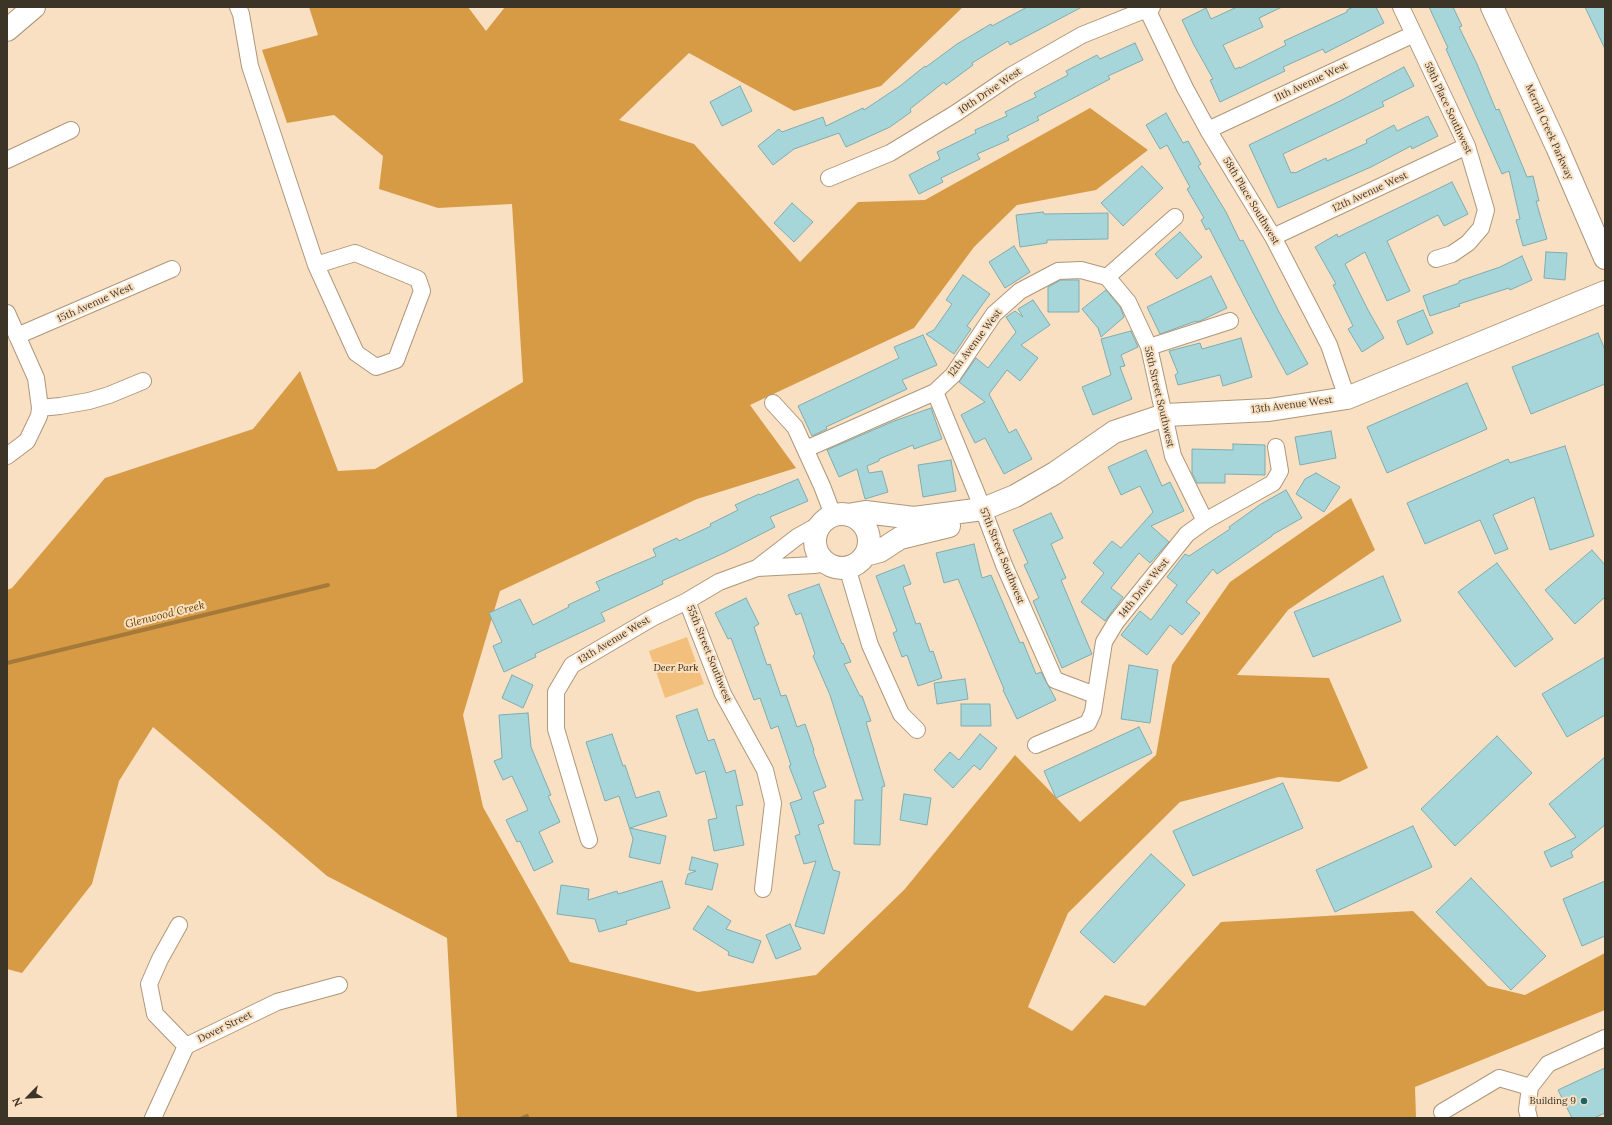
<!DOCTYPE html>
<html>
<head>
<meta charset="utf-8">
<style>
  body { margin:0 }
  #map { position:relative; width:1612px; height:1125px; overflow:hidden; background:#f9e0c2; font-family:Lora,serif }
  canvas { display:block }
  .frame { position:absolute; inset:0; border:8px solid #3d3428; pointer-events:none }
  .north { position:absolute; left:8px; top:1077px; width:40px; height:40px; -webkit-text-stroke:3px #f9e0c2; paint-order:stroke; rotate:246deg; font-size:11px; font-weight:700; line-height:16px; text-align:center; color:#3d3428 }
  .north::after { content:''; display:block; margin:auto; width:14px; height:18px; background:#3d3428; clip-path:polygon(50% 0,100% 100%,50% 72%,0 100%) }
</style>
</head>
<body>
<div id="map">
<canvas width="1612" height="1125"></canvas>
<div class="frame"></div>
<div class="north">N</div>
</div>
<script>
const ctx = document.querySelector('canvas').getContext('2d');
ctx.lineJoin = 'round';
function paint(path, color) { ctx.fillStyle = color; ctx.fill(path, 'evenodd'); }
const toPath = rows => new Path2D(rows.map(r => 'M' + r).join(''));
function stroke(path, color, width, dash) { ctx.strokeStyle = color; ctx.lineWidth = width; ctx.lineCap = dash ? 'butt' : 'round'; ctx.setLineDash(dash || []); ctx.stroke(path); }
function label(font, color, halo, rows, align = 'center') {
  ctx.font = font + ' Lora,serif'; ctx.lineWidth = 4; ctx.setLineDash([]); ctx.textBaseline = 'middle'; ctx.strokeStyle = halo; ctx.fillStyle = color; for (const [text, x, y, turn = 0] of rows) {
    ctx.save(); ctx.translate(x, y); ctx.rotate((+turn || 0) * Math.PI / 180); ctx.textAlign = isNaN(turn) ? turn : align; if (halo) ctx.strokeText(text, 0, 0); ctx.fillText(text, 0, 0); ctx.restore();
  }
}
paint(toPath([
  [687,637,704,684,665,698,649,651]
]), '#f2c07c');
paint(toPath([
  [309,7,468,7,486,31,505,7,963,7,881,86,794,111,689,53,619,120,694,144,800,262,858,202,925,200,1090,108,1148,150,1096,190,1017,205,974,247,914,328,750,405,796,468,697,499,500,591,463,715,483,807,570,962,698,992,816,975,904,890,1015,755,1080,822,1156,755,1172,665,1230,582,1351,498,1375,550,1288,610,1237,675,1329,678,1368,768,1339,782,1279,777,1180,802,1068,913,1028,1007,1072,1031,1105,995,1145,1006,1221,922,1413,911,1488,986,1525,995,1605,953,1605,1010,1415,1087,1416,1118,457,1118,447,938,327,876,153,727,119,781,92,884,22,973,7,969,7,590,12,588,105,478,253,429,300,371,338,471,375,469,523,382,512,204,438,208,379,189,383,156,334,115,287,123,262,50,318,35]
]), '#d79b46');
stroke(toPath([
  [7,663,328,585],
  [522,1118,527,1116]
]), '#a57939', 4);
const building = toPath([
  [1027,7,1082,7,1010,45,1008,41,972,63,973,65,946,85,944,82,910,109,911,112,890,127,846,147,839,133,794,149,773,165,758,146,779,129,782,132,823,117,826,126,863,108,864,110,900,86,925,66,926,67,957,44,991,24,992,26,1027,7],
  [1237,7,1282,7,1259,18,1263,27,1223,45,1235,69,1240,67,1240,68,1286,45,1284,41,1347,12,1347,10,1353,7,1376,7,1384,23,1325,53,1323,49,1283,67,1285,71,1220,102,1210,80,1213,79,1194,45,1182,20,1206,8,1211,19,1237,7],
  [1429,7,1453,7,1462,26,1459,27,1477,64,1496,110,1499,109,1527,177,1533,176,1539,201,1536,201,1547,239,1523,246,1516,220,1520,219,1509,171,1502,174,1446,49,1448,48,1429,7],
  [1585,7,1605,7,1605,49,1585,7],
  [1135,43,1143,60,1108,76,1110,79,1037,117,1039,120,1007,136,1009,140,977,154,980,159,941,178,943,182,919,194,909,175,940,159,937,152,976,133,975,130,1007,116,1005,112,1036,97,1034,93,1068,75,1066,71,1097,55,1100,59,1135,43],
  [1404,67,1414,86,1382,102,1384,106,1283,154,1291,173,1294,172,1295,173,1326,158,1327,161,1367,143,1366,140,1394,125,1397,131,1428,116,1438,136,1412,149,1411,146,1371,167,1278,208,1249,145,1340,101,1404,67],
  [740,86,752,111,722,126,710,102,740,86],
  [1166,113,1183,143,1188,141,1201,164,1198,166,1226,212,1240,241,1243,240,1279,312,1308,364,1287,375,1253,313,1209,228,1206,230,1201,220,1204,218,1187,189,1190,187,1167,145,1160,149,1146,125,1166,113],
  [1142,166,1163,188,1123,226,1101,203,1142,166],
  [1452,182,1468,214,1444,226,1438,215,1387,241,1410,291,1387,301,1365,252,1345,264,1368,310,1384,338,1362,352,1348,329,1353,326,1333,285,1336,284,1315,247,1337,234,1338,237,1452,182],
  [792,203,813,222,794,242,774,223,792,203],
  [1043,212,1044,214,1108,213,1108,239,1047,240,1047,243,1020,247,1016,215,1043,212],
  [1180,232,1202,257,1177,279,1155,254,1180,232],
  [1014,246,1030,272,1005,288,989,262,1014,246],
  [1546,252,1567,253,1565,280,1544,278,1546,252],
  [1522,256,1532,280,1510,290,1509,288,1459,304,1460,306,1430,316,1423,296,1459,283,1459,281,1500,267,1522,256],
  [963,275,990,294,967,326,971,329,954,354,926,334,934,330,952,304,946,300,963,275],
  [1211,276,1227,308,1200,321,1196,322,1196,321,1160,334,1147,307,1211,276],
  [1061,280,1079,280,1079,312,1048,312,1048,287,1061,280],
  [1106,290,1120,307,1124,317,1101,337,1098,328,1082,309,1106,290],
  [1033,300,1050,325,1021,345,1038,358,1020,381,1007,370,989,394,1009,433,1016,429,1032,459,1004,474,985,438,975,443,961,415,985,402,959,382,976,358,988,368,1016,332,1006,317,1015,311,1023,317,1018,309,1033,300],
  [1423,310,1433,333,1407,345,1397,321,1423,310],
  [1131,331,1138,347,1121,355,1125,366,1120,367,1132,399,1093,415,1082,387,1111,375,1101,339,1131,331],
  [1598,333,1605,350,1605,384,1531,414,1512,367,1598,333],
  [923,335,937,365,902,380,907,389,826,427,827,429,812,436,798,406,899,358,894,347,923,335],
  [1241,338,1252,377,1223,386,1220,375,1178,385,1175,375,1178,373,1169,351,1200,343,1202,349,1241,338],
  [1467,383,1487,429,1387,473,1367,427,1467,383],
  [931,408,942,439,914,449,913,445,879,459,879,461,867,466,869,473,882,471,888,492,865,499,857,469,839,477,827,450,894,421,931,408],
  [1331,431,1336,458,1300,465,1295,437,1331,431],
  [1233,444,1265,445,1265,475,1225,474,1225,483,1197,483,1192,473,1192,449,1233,450,1233,444],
  [1565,446,1594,536,1550,550,1534,497,1493,515,1508,549,1495,554,1480,520,1425,544,1407,503,1508,459,1510,463,1565,446],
  [1146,450,1162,486,1170,482,1184,511,1151,526,1169,542,1150,563,1139,553,1111,588,1123,597,1105,621,1081,602,1104,573,1093,563,1112,541,1121,548,1153,512,1140,486,1121,495,1108,467,1146,450],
  [951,460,956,491,923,497,918,465,951,460],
  [1316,473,1340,487,1324,512,1296,494,1305,479,1316,473],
  [798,479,808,501,770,517,775,527,724,553,662,581,663,584,601,613,605,621,535,654,536,657,504,672,493,646,502,642,489,613,520,599,533,625,569,607,568,605,600,590,596,582,656,556,653,549,677,538,679,541,711,526,710,524,738,510,735,505,759,494,760,495,798,479],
  [1286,490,1302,518,1272,535,1272,536,1217,574,1213,569,1186,602,1200,613,1182,635,1170,625,1147,655,1121,635,1140,611,1151,620,1177,585,1167,577,1185,554,1189,556,1230,529,1229,527,1261,504,1286,490],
  [1051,513,1063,538,1051,544,1066,578,1061,580,1092,654,1062,668,1033,601,1039,598,1024,565,1028,563,1013,530,1051,513],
  [974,544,982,578,991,575,1020,643,1023,642,1036,674,1041,672,1056,700,1017,719,1003,690,1004,689,958,579,944,583,936,553,974,544],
  [1592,550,1605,565,1605,597,1575,624,1545,590,1592,550],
  [1497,563,1553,639,1515,667,1458,592,1497,563],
  [904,565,911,584,903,587,916,624,920,623,930,652,933,651,942,678,918,686,907,655,902,657,893,633,897,631,876,576,904,565],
  [1383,576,1401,621,1313,657,1294,612,1383,576],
  [819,584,842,644,843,643,851,662,844,664,860,696,862,696,871,721,866,722,885,786,882,787,880,845,854,844,855,800,863,800,830,695,813,656,815,654,801,613,796,615,788,595,819,584],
  [746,598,759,624,754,627,767,665,770,664,781,696,786,695,797,727,805,724,814,750,813,751,826,787,813,792,824,823,818,825,833,870,840,872,824,934,795,926,816,861,804,864,795,836,800,834,790,803,802,799,789,766,791,765,778,726,771,729,760,698,754,700,731,638,728,639,715,613,746,598],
  [1605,657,1605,715,1567,737,1542,694,1605,657],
  [1129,665,1158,670,1150,723,1121,719,1129,665],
  [512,675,533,685,523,708,502,698,512,675],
  [965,679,968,699,937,704,934,683,965,679],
  [961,704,990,704,991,726,961,726,961,704],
  [697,709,708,741,714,739,726,773,735,770,743,805,736,806,744,845,714,851,708,820,717,818,705,771,696,774,676,716,697,709],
  [528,713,531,747,551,795,548,796,560,822,539,832,553,862,534,871,520,841,517,842,506,820,528,810,512,776,503,780,494,761,502,758,499,715,528,713],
  [1139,727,1152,753,1056,798,1044,771,1139,727],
  [612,734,623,766,625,765,636,798,659,791,667,816,630,828,666,836,660,864,629,857,633,839,619,796,605,801,586,742,612,734],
  [980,734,997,748,980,770,974,765,953,788,934,770,950,752,959,760,980,734],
  [1497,736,1532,773,1455,846,1421,809,1497,736],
  [1605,757,1605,825,1571,852,1573,857,1551,867,1544,852,1576,837,1549,804,1605,757],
  [1283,783,1303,828,1193,876,1173,831,1283,783],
  [904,794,931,798,927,825,900,820,904,794],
  [1413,826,1432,867,1335,912,1316,870,1413,826],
  [1151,854,1185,885,1114,963,1080,932,1151,854],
  [692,857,718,864,712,890,685,884,688,874,696,871,689,870,692,857],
  [1471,878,1546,956,1511,990,1436,912,1471,878],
  [662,881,670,908,626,921,627,924,599,932,595,919,557,914,561,885,589,889,588,900,617,891,618,894,662,881],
  [1605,881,1605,936,1582,946,1563,899,1605,881],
  [708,906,731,921,726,929,761,941,753,963,728,955,729,952,693,929,708,906],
  [790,924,801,949,776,959,766,935,790,924],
  [1605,1068,1605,1113,1594,1118,1572,1118,1558,1090,1605,1068]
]);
paint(building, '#a7d6da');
stroke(building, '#7facb0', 1);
const street = toPath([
  [238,7,241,14,250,66,316,265,356,353,376,367,396,360,422,291,418,279,355,253,316,265],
  [1146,7,1185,88,1208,130,1273,237,1329,345,1347,398],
  [1401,7,1467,146,1486,210,1481,228,1468,243,1452,254,1436,259],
  [1208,130,1414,34],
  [7,160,71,130],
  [829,178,890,153,956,113,1012,75,1082,35,1152,7],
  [1273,237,1467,146],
  [1107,277,1128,302,1149,347,1173,456,1205,521],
  [7,313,36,378,40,408,39,416,27,441,7,456],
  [17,336,172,269],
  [1149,347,1230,321],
  [935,392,983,509,1004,565,1055,680,1095,695],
  [773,403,795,427,822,486,833,515],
  [40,408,60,406,89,401,109,395,143,381],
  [806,449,935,392,953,375,994,314,1020,291,1058,271,1081,270,1107,277,1175,217],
  [847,567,870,645,901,714,917,730],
  [757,568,797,537,822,523],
  [687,601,723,694,765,770,773,803,763,889],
  [1036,745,1088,723,1093,712,1104,642,1116,622,1187,534,1205,521,1273,483,1280,471,1276,447],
  [589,840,556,729,556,692,572,665,652,618,687,601,719,582,757,568,814,565,826,563],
  [179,925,160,959,149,984,155,1014,186,1046],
  [1442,1112,1499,1078,1530,1087],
  [153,1118,186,1046,277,1002,339,985],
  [1529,1118,1527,1110,1530,1087,1548,1064,1605,1038]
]);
const secondary = toPath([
  [1492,7,1557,147,1605,258],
  [7,30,34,7],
  '815 541a27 27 0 1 1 54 0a27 27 0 1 1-54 0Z',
  [848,515,865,512,914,518,983,509,1015,496,1055,473,1114,432,1165,415,1269,410,1347,398,1605,292],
  [865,555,880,551,900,538,949,526]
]);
stroke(street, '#ae977a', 18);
stroke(secondary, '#ae977a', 24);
stroke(street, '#fff', 16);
stroke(secondary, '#fff', 22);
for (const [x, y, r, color] of [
  [1584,1101,4,"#18666c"]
]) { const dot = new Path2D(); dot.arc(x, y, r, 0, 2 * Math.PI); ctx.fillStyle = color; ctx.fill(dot); stroke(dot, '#f9e0c2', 1.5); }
label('10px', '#3d3428', '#f9e0c2', [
  ["11th Avenue West",1311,82,-25],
  ["10th Drive West",990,91,-34],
  ["59th Place Southwest",1448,108,65],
  ["Merrill Creek Parkway",1549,132,66],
  ["12th Avenue West",1370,192,-25],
  ["58th Place Southwest",1251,201,59],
  ["15th Avenue West",95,303,-24],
  ["12th Avenue West",975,343,-53],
  ["58th Street Southwest",1159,397,77],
  ["13th Avenue West",1292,405,-7],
  ["57th Street Southwest",1002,556,68],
  ["14th Drive West",1144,588,-51],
  ["13th Avenue West",614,640,-31],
  ["55th Street Southwest",709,654,68],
  ["Dover Street",225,1027,-26]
]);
label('italic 10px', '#3c2400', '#f9e0c2', [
  ["Deer Park",676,668]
]);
label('10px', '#3d3428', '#f9e0c2', [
  ["Building 9",1576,1101]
], 'right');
label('italic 11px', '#6f4700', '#f9e0c2', [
  ["Glenwood Creek",165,615,-14]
]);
</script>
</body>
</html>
